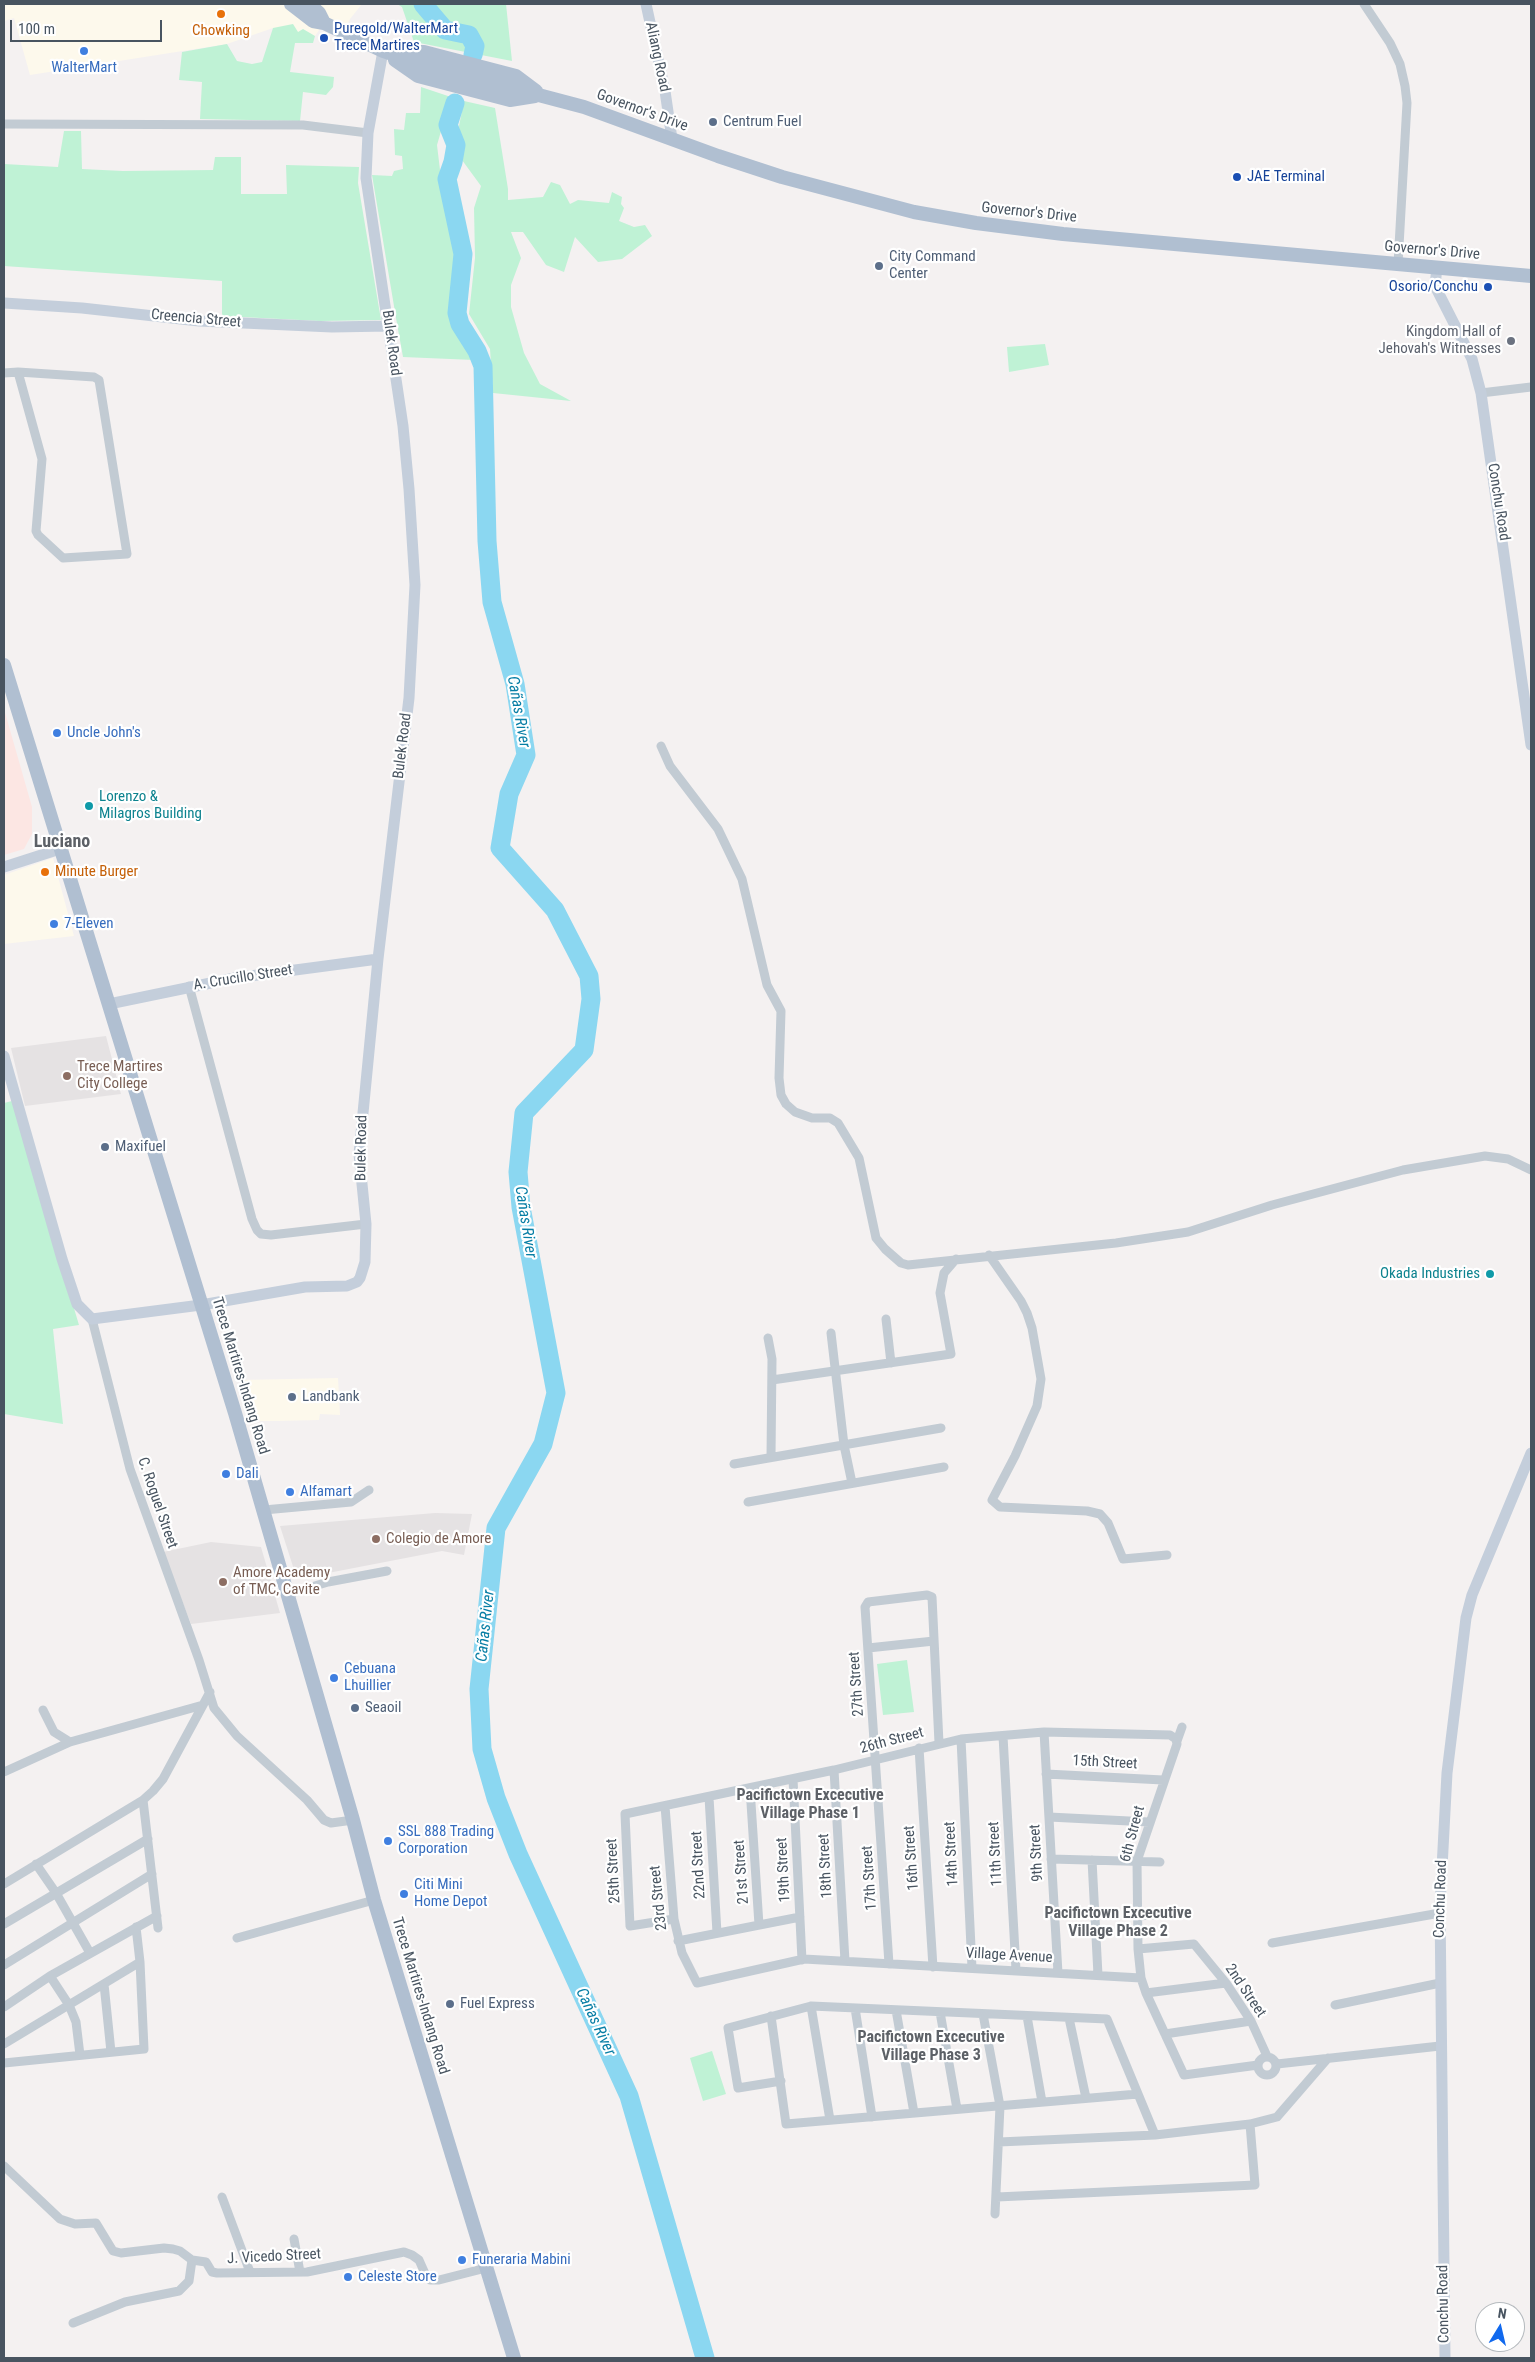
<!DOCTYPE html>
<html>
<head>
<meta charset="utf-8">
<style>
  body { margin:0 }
  #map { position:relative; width:1535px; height:2362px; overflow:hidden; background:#f4f1f1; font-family:"Roboto Condensed",sans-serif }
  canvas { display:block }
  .frame { position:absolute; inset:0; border:5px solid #485460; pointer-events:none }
  .north { position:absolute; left:1475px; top:2302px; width:50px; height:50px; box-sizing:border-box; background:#fff; border:1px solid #b6bbbf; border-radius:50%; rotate:9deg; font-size:14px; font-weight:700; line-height:20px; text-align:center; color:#485460 }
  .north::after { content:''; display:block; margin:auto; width:18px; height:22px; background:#1169ee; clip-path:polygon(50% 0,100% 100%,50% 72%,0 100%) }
  .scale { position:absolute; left:10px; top:20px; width:152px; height:22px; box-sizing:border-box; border:2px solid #485460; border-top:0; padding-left:6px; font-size:15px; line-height:18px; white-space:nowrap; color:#485460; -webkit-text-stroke:4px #fff; paint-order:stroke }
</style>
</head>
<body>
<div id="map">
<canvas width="1535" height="2362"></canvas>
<div class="frame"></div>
<div class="north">N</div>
<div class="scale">100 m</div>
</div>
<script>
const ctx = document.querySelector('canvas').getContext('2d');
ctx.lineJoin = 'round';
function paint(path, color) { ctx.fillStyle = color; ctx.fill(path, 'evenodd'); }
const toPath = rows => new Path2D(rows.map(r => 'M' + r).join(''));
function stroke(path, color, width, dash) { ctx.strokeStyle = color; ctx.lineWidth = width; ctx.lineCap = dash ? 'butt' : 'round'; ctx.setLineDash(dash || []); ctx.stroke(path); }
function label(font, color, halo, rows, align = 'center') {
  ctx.font = font + ' "Roboto Condensed",sans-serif'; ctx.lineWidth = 4.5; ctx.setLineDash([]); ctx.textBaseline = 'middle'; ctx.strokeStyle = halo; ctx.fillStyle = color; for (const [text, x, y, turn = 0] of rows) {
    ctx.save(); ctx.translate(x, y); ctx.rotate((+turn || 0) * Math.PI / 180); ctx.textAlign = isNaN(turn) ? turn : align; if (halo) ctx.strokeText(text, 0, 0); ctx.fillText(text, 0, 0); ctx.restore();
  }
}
paint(toPath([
  [4,4,362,4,350,19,343,33,324,23,315,36,303,29,299,32,273,28,227,44,30,75,14,18,4,21],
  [53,858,74,936,4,944,4,875],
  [338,1378,340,1415,320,1414,319,1420,277,1421,251,1421,240,1380]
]), '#fdf9ec');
paint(toPath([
  [106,1036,121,1094,25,1106,11,1048],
  [435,1513,472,1514,464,1555,442,1551,297,1579,280,1526],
  [211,1542,261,1547,280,1613,191,1624,163,1552]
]), '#e5e2e3');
paint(toPath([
  [4,709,32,807,32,834,24,849,4,855]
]), '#fce6e3');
paint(toPath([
  [397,4,506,4,512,61,414,42,402,7],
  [293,24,298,32,303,29,315,36,313,43,295,43,290,72,334,77,333,87,326,95,303,92,300,121,200,119,202,82,179,80,182,52,227,44,237,61,252,64,262,62,273,28],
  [421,87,451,97,437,145,440,170,458,255,451,305,454,325,474,360,403,357,396,318,372,175,392,176,394,171,403,169,402,156,395,155,394,129,404,130,406,113,420,113],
  [464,101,495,108,508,189,508,200,543,197,551,182,560,185,570,204,578,200,609,203,612,192,622,197,621,204,624,208,619,221,634,227,645,225,652,236,622,259,598,262,575,237,564,272,546,265,523,232,511,232,521,258,511,285,511,307,524,353,540,384,571,401,493,393,490,349,469,314,475,258,474,208,481,186,462,160,459,126],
  [64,131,81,131,82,169,123,171,213,170,215,157,241,157,241,194,287,194,286,165,359,167,358,183,381,320,320,321,222,316,222,281,4,266,4,164,58,167],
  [1045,344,1049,365,1009,372,1007,347],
  [12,1101,79,1325,53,1329,63,1424,4,1414,4,1103],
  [907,1660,914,1712,883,1715,877,1664],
  [712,2051,726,2094,703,2101,690,2058]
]), '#bff2d5');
stroke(toPath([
  [423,4,445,30,469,35,475,46,473,55],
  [455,103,448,125,456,145,453,162,447,179,463,254,457,313,460,324,477,351,483,366,487,541,492,602,515,684,526,755,509,794,500,848,555,910,589,976,591,999,584,1050,524,1113,518,1172,521,1207,556,1393,543,1444,496,1528,479,1689,482,1749,496,1798,518,1854,629,2096,705,2358]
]), '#8bd7f1', 19);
stroke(toPath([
  [1364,4,1390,43,1400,64,1405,86,1407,103,1398,264],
  [4,124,303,125,368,133],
  [4,373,18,372,94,377,99,380,127,554,63,558,38,535,36,531,42,459,18,372],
  [1481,393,1531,387],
  [661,746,670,766,718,829,742,879,767,985,781,1011,779,1078,781,1095,786,1104,795,1112,812,1118,830,1118,838,1123,859,1158,876,1238,885,1249,901,1263,908,1265,1116,1243,1188,1232,1272,1205,1403,1170,1485,1156,1508,1159,1531,1170],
  [189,986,252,1219,257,1230,261,1234,271,1235,366,1224],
  [989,1255,1021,1301,1027,1313,1032,1328,1041,1379,1037,1406,1015,1456,992,1500,1000,1507,1087,1511,1100,1514,1108,1523,1123,1559,1167,1555],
  [92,1319,130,1469,199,1660,214,1708,237,1736,307,1800,324,1820,331,1823,353,1820],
  [886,1319,891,1363],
  [831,1333,844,1445,852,1483],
  [768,1338,772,1359,771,1457],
  [772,1380,951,1354,940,1293,944,1273,956,1259],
  [734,1464,941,1428],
  [748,1502,944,1467],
  [264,1510,351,1502,369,1490],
  [288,1594,328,1582,387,1571],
  [868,1648,934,1641],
  [43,1710,54,1732,70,1742],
  [1044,1732,1058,1973],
  [1003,1736,1016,1970],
  [961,1739,972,1968],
  [1177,1741,1182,1727],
  [919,1748,933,1967],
  [834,1770,845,1961],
  [4,1772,70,1742,203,1705],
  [1046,1774,1163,1780],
  [793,1779,802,1960],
  [750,1788,759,1925],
  [709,1797,717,1933],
  [143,1800,158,1928],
  [665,1806,674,1919,682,1953,697,1983,804,1959,1141,1978,1146,1993,1184,2075,1258,2065],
  [1049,1817,1149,1822],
  [1051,1859,1160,1862],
  [1092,1860,1098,1975],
  [36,1864,56,1893,90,1953],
  [4,1884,143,1800,153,1791,163,1779,210,1692],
  [1138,1916,1178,1913],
  [674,1919,630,1926,625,1814,834,1770,961,1739,1044,1732,1170,1735,1176,1739,1177,1744,1137,1861,1138,1949,1141,1978],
  [4,1924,148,1839],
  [237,1938,374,1900],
  [678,1941,800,1917],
  [1272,1943,1440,1913],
  [1138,1949,1194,1944,1226,1983,1251,2021,1267,2056],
  [889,1964,865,1607,868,1602,927,1595,932,1597,939,1743],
  [4,1965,152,1874],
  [50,1976,69,2005,76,2022,80,2055],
  [104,1984,111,2052],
  [1146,1993,1226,1983],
  [1335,2005,1440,1983],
  [811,2006,830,2120],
  [4,2007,50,1976,157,1916],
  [855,2008,872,2117],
  [896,2010,914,2113],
  [940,2012,957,2109],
  [983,2014,1000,2106,995,2214],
  [771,2016,786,2124,1138,2094],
  [1027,2016,1042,2102],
  [1069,2018,1086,2098],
  [1165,2034,1251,2021],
  [4,2044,140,1962],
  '1258 2066a9 9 0 1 1 18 0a9 9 0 1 1-18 0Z',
  [4,2063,144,2049,140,1962,136,1927],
  [1277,2064,1440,2046],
  [781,2081,738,2088,728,2028,811,2006,1107,2019,1155,2135],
  [999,2142,1155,2135,1250,2124,1277,2117,1328,2058],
  [4,2166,60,2219,75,2224,96,2223,113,2251,121,2253,164,2248,173,2249,180,2251,192,2260,206,2262,212,2272,217,2273,307,2272,404,2252,412,2255,419,2260,427,2278,430,2280,439,2280,486,2268],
  [222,2197,250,2272],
  [997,2197,1255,2185,1250,2124],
  [294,2239,300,2272],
  [73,2323,125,2302,179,2291,189,2281,192,2260]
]), '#c2cbd3', 9);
stroke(toPath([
  [646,4,665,91,672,139],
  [1437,267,1435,286,1472,359,1481,393,1531,745],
  [4,303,82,308,199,321,332,327,389,326],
  [4,867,60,849],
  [109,1004,235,978,378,959],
  [4,1056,62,1259,77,1304,92,1319,201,1305,305,1287,347,1286,357,1282,360,1278,365,1262,366,1224,359,1154,378,959,409,698,415,585,409,489,403,426,366,178,368,133,383,51],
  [1445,2358,1440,1906,1447,1773,1466,1618,1472,1595,1531,1453]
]), '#c4cedb', 11);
stroke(toPath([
  [291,4,313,21,324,23,383,51,421,64,584,107,718,156,782,177,914,212,976,223,1063,234,1531,276],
  [309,4,319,13,324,23],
  [398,52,424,52,516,76,536,91],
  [395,60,418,76,510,100,535,96],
  [4,665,235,1413,353,1820,374,1900,514,2358]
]), '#b0bfd1', 14);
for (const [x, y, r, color] of [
  [221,14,5,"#e8710a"],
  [324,38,5,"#1a4fb4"],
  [84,51,5,"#3f7fe0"],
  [713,122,5,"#5c6f8a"],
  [1237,177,5,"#1a4fb4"],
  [879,266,5,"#5c6f8a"],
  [1488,287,5,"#1a4fb4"],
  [1511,341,5,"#6b7280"],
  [57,733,5,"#3f7fe0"],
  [89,806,5,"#0f9aa8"],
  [45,872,5,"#e8710a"],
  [54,924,5,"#3f7fe0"],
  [67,1076,5,"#8d6e63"],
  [105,1147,5,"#5c6f8a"],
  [1490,1274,5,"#0f9aa8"],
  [292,1397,5,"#5c6f8a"],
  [226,1474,5,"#3f7fe0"],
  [290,1492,5,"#3f7fe0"],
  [376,1539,5,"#8d6e63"],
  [223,1582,5,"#8d6e63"],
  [334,1678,5,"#3f7fe0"],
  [355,1708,5,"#5c6f8a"],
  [388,1841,5,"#3f7fe0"],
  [404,1894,5,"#3f7fe0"],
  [450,2004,5,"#5c6f8a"],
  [462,2260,5,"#3f7fe0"],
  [348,2277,5,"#3f7fe0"]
]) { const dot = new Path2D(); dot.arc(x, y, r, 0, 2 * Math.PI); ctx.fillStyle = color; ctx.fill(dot); stroke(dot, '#fff', 2); }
label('15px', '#164399', '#fff', [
  ["Puregold/WalterMart",334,29],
  ["Trece Martires",334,46],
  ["JAE Terminal",1247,177],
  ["Osorio/Conchu",1478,287,"right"]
], 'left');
label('15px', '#c56008', '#fff', [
  ["Chowking",221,31],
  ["Minute Burger",55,872,"left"]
]);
label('15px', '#485460', '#fff', [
  ["Aliang Road",657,57,78],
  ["Governor's Drive",642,111,20],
  ["Governor's Drive",1029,213,6],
  ["Governor's Drive",1432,251,5],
  ["Creencia Street",196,319,5],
  ["Bulek Road",391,343,82],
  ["Conchu Road",1498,502,81],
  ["Bulek Road",403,746,-83],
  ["A. Crucillo Street",243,978,-9],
  ["Bulek Road",362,1148,-89],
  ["Trece Martires-Indang Road",240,1376,73],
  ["C. Roguel Street",157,1503,71],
  ["27th Street",857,1684,-94],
  ["26th Street",892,1741,-15],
  ["15th Street",1105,1763,3],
  ["6th Street",1133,1834,-75],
  ["9th Street",1037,1853,-93],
  ["14th Street",952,1854,-93],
  ["11th Street",996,1854,-93],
  ["16th Street",912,1858,-94],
  ["22nd Street",699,1865,-93],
  ["18th Street",826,1866,-93],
  ["19th Street",784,1870,-93],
  ["25th Street",614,1871,-93],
  ["21st Street",742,1872,-94],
  ["17th Street",870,1878,-94],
  ["23rd Street",659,1898,-96],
  ["Conchu Road",1441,1899,-88],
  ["Village Avenue",1009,1956,3],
  ["2nd Street",1245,1991,56],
  ["Trece Martires-Indang Road",420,1996,73],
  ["J. Vicedo Street",274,2257,-3],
  ["Conchu Road",1444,2304,-91]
]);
label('15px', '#366cbe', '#fff', [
  ["WalterMart",84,68,"center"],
  ["Uncle John's",67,733],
  ["7-Eleven",64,924],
  ["Dali",236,1474],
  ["Alfamart",300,1492],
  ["Cebuana",344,1669],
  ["Lhuillier",344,1686],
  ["SSL 888 Trading",398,1832],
  ["Corporation",398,1849],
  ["Citi Mini",414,1885],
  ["Home Depot",414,1902],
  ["Funeraria Mabini",472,2260],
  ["Celeste Store",358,2277]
], 'left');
label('15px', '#4e5e75', '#fff', [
  ["Centrum Fuel",723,122],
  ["City Command",889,257],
  ["Center",889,274],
  ["Maxifuel",115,1147],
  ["Landbank",302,1397],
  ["Seaoil",365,1708],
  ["Fuel Express",460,2004]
], 'left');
label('15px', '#5b616d', '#fff', [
  ["Kingdom Hall of",1501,332],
  ["Jehovah's Witnesses",1501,349]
], 'right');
label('15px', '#0d838f', '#fff', [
  ["Lorenzo &",99,797],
  ["Milagros Building",99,814],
  ["Okada Industries",1480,1274,"right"]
], 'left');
label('15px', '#785e54', '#fff', [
  ["Trece Martires",77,1067],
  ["City College",77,1084],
  ["Colegio de Amore",386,1539],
  ["Amore Academy",233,1573],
  ["of TMC, Cavite",233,1590]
], 'left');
label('italic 16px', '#077ea5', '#fff', [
  ["Cañas River",518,712,80],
  ["Cañas River",525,1222,81],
  ["Cañas River",486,1626,-84],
  ["Cañas River",595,2022,65]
]);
label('bold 16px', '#5d6167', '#fff', [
  ["Pacifictown Excecutive",810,1796],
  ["Village Phase 1",810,1814],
  ["Pacifictown Excecutive",1118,1914],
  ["Village Phase 2",1118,1932],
  ["Pacifictown Excecutive",931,2038],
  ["Village Phase 3",931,2056]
]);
label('bold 18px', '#5d6167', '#fff', [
  ["Luciano",62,842]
]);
</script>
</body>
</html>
